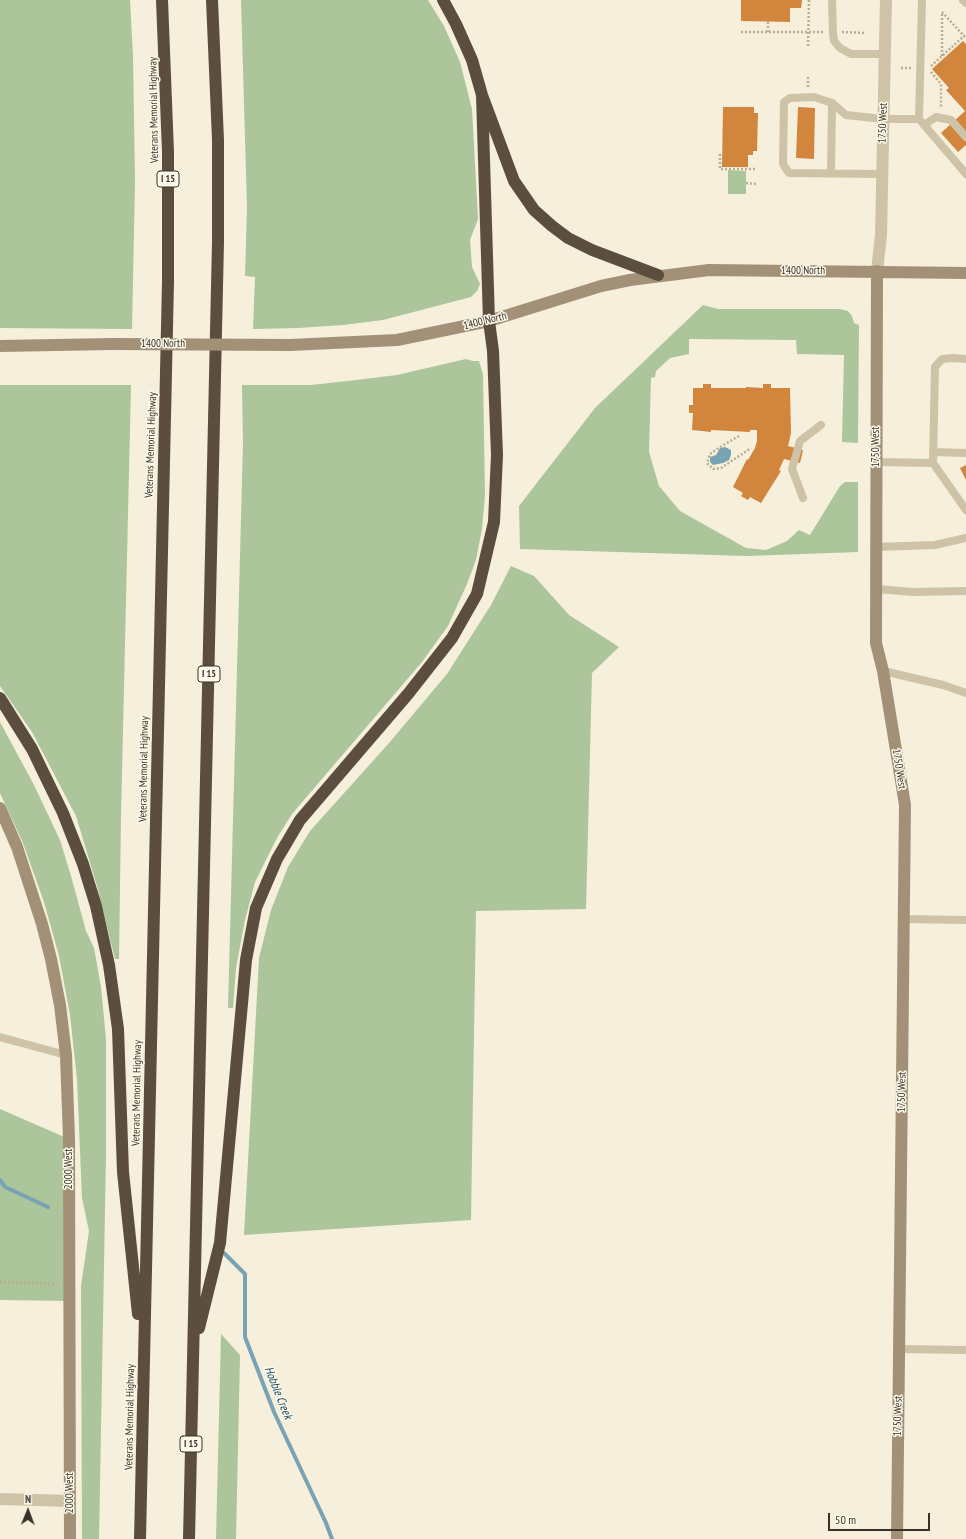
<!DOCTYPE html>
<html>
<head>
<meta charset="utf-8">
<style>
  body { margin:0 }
  #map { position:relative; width:966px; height:1539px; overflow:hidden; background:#f5efdc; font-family:"PT Sans Narrow",sans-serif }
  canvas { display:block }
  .north { position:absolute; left:8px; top:1491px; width:40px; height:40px; -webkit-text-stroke:3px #fbf8e9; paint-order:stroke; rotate:1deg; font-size:11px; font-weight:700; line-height:16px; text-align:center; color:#3a3228 }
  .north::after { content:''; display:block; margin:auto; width:14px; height:18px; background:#3a3228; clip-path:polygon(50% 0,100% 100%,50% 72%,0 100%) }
  .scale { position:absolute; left:828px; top:1513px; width:102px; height:18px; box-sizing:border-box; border:2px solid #3a3228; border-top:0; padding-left:5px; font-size:12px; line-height:14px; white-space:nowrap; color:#3a3228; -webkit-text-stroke:3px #fbf8e9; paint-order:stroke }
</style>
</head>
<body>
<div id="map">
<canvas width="966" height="1539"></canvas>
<div class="north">N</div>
<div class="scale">50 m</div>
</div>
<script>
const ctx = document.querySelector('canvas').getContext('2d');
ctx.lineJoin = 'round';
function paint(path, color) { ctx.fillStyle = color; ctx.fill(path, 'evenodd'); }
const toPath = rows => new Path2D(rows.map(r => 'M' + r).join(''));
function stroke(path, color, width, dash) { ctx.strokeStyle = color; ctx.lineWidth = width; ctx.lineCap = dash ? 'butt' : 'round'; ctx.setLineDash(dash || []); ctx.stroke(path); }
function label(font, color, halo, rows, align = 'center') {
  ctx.font = font + ' "PT Sans Narrow",sans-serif'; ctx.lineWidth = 3; ctx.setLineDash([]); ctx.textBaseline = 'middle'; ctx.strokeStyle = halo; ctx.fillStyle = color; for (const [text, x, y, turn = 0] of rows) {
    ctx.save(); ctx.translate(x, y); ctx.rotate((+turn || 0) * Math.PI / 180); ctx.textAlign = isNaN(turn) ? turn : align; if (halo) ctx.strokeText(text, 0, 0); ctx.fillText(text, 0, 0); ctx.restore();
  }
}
paint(toPath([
  [0,0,130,0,133,56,135,181,132,329,0,328],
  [241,0,428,0,444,26,460,62,472,109,478,219,470,240,472,267,480,284,477,291,471,297,383,320,343,325,298,328,253,329,255,277,245,276,247,207],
  [728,170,746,171,746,194,728,194],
  [703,305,718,309,840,309,848,311,852,316,854,323,859,325,858,443,842,442,844,355,797,354,796,340,689,339,689,354,670,358,656,371,655,377,651,378,649,452,659,486,680,511,746,548,766,550,787,541,799,530,810,535,840,486,845,482,858,482,858,552,747,556,520,549,519,506,595,408],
  [466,359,473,361,479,361,483,374,485,495,482,529,476,560,467,584,448,626,422,662,292,814,277,838,255,882,245,920,236,968,233,1008,228,1008,243,443,242,385,311,385,356,380,397,375],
  [0,385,131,385,121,816,119,959,115,959,97,886,76,816,32,732,0,686],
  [511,566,534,576,569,615,619,647,592,673,586,909,476,911,471,1220,244,1235,259,958,271,910,288,867,310,831,389,743,447,674,491,605],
  [0,722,34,785,60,840,71,876,86,931,94,948,101,987,106,1039,106,1155,99,1539,82,1539,81,1286,89,1231,82,1198,77,1079,70,1015,59,956,44,902,23,843,0,793],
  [0,1109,69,1139,70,1301,0,1300],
  [221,1334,240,1355,236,1539,216,1539]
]), '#acc59a');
paint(toPath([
  [725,447,731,450,731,455,729,460,723,463,713,465,710,462,710,457,716,455,720,448]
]), '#78a3b5');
stroke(toPath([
  [0,1180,5,1187,48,1207],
  [224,1253,245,1274,245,1337,274,1412,326,1523,332,1539]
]), '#78a3b5', 4);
paint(toPath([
  [741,0,802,0,801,8,790,8,790,22,741,21],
  [963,41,966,44,966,145,958,152,941,133,965,111,946,90,949,88,932,69],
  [723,107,754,107,754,113,758,113,757,151,753,151,753,155,748,155,748,167,722,167],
  [798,107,815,108,814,159,796,158],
  [703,384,711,384,711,388,746,388,746,387,763,388,763,384,771,384,771,388,790,388,791,433,788,446,803,450,800,463,784,459,779,470,781,471,761,503,750,497,748,500,741,496,743,493,733,487,747,459,748,460,755,448,757,441,757,430,750,430,750,432,711,430,711,432,692,430,693,413,689,413,689,405,693,405,693,388,703,388],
  [966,465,966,480,960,468]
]), '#d1853d');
stroke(toPath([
  [741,32,823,32],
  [768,32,768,22],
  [842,32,865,33],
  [808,46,809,0],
  [942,56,942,12,964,36],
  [931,66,964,36,966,39],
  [901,68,911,68],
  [931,72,941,84,941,108],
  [808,87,808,76],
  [720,154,720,169,757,169],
  [746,183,756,184],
  [739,436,720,447,710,454,707,463,713,469,721,468,751,448],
  [0,1282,57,1284]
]), '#baad90', 2.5, [2, 2]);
stroke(toPath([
  [832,0,833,33,834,41,840,48,851,54,885,54],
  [922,0,919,119,966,174],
  [963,0,966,3],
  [924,125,936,117,951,120,966,137],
  [831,173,832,103],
  [881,174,789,173,783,164,784,102,790,98,814,97,832,103,846,115,883,119,919,119],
  [934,452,966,453],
  [876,462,933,463,966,510],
  [933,463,935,367,942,359,953,358,966,359],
  [803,498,792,469,800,441,821,425],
  [876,547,935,545,966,538],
  [876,589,913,592,966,591],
  [883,671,943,685,966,693],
  [904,919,966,920],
  [0,1037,66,1055],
  [899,1349,966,1350]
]), '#cec2a7', 8);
stroke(toPath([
  [877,271,881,235,886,0],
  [0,1499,70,1501]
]), '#cec2a7', 12);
stroke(toPath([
  [877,271,876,643,883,671,905,805,897,1539],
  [290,345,397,340,489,321,601,286,630,280,709,270,966,273],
  [0,346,112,344],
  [0,808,17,847,42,924,51,959,60,1005,66,1055,69,1139,70,1539]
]), '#a29177', 12);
stroke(toPath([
  [443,0,456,24,472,60,482,95,514,181,534,210,552,226,568,238,592,250,658,275],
  [0,698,32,749,63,813,83,864,96,906,109,965,118,1029,123,1172,138,1314],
  [199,1328,220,1243,246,960,256,908,277,859,300,820,408,694,452,638,477,594,494,522,497,455,493,351,489,321,482,95],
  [140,1539,168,282,168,152,162,0],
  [189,1539,218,242,218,140,212,0]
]), '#5c4e3e', 12);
stroke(toPath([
  [112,344,290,345]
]), '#a29177', 12);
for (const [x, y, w] of [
  [168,179,22],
  [209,674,22],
  [191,1444,22]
]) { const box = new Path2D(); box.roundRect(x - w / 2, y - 8, w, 16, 3); ctx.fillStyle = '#fbf8e9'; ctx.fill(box); stroke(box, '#3a3228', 1); }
label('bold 10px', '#3a3228', null, [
  ["I 15",168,179],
  ["I 15",209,674],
  ["I 15",191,1444]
]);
label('11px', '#3a3228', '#fbf8e9', [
  ["Veterans Memorial Highway",154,110,-91],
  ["1750 West",883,123,-88],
  ["1400 North",803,271],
  ["1400 North",485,321,-14],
  ["1400 North",163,344],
  ["Veterans Memorial Highway",151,445,-88],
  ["1750 West",876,447,-90],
  ["Veterans Memorial Highway",144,769,-89],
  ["1750 West",899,769,81],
  ["1750 West",902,1092,-89],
  ["Veterans Memorial Highway",137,1093,-89],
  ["2000 West",69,1169,-90],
  ["1750 West",898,1416,-89],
  ["Veterans Memorial Highway",130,1417,-89],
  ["2000 West",70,1493,-90]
]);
label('italic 12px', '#194a60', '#fbf8e9', [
  ["Hobble Creek",278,1393,68]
]);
</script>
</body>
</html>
